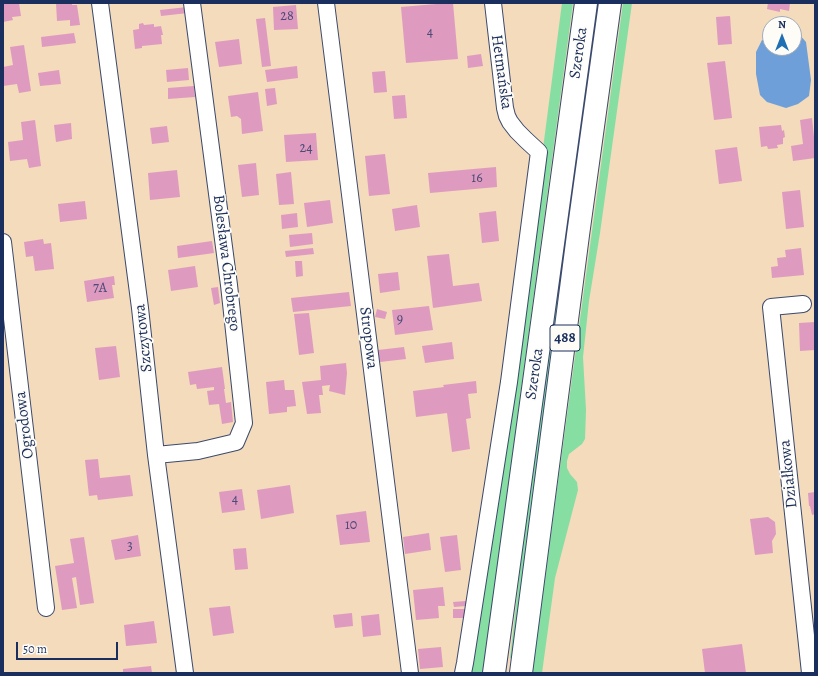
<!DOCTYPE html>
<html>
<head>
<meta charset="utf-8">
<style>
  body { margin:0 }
  #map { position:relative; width:818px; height:676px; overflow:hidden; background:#f3dbbb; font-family:Alegreya,serif }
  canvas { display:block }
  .frame { position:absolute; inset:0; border:4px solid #1b2f5e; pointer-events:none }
  .north { position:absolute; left:762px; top:16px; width:40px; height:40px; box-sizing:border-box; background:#fdfcf7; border:1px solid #a3aaba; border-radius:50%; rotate:0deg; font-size:11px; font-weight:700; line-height:16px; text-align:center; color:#1b2f5e }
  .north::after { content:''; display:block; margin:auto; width:14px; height:18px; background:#1f6fb2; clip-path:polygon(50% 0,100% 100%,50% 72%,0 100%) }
  .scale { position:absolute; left:16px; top:642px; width:102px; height:18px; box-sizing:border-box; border:2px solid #1b2f5e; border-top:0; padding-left:5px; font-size:12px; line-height:14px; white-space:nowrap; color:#1b2f5e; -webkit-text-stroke:3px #fdfcf7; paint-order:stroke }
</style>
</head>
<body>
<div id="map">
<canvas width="818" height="676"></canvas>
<div class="frame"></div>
<div class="north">N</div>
<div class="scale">50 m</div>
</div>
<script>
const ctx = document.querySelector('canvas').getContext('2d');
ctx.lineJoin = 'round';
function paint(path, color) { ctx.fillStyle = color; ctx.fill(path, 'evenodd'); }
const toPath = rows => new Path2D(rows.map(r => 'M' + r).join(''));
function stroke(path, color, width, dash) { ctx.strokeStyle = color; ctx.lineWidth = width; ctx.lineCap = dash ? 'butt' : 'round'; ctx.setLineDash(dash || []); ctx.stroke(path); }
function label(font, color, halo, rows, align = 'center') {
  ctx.font = font + ' Alegreya,serif'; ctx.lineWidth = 3.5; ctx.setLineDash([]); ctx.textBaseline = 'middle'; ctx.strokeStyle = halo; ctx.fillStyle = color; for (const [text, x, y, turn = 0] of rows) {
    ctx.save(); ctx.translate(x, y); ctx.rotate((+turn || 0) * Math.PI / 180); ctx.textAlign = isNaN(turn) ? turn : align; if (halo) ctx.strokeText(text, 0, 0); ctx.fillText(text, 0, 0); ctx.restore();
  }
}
paint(toPath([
  [562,3,573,3,483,673,468,673,533,225],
  [595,3,601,3,514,659,510,658,527,508],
  [623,3,632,3,600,233,589,301,583,357,586,410,585,439,582,444,569,454,567,461,567,468,570,474,577,482,578,490,555,578,542,673,532,673]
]), '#87dea2');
paint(toPath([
  [798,33,806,42,811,80,809,96,798,104,786,108,767,102,760,95,756,74,756,52,762,40,770,38,770,48,794,48,794,34]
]), '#6f9fd9');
paint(toPath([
  [3,3,19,3,21,16,12,17,13,20,3,22],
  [56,3,72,3,72,5,77,5,80,25,70,26,70,20,57,21],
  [448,3,453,3,458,59,406,63,401,7],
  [768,3,790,3,789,11,780,9,780,12,767,9],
  [296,5,298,29,274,30,273,7],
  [187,7,188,13,161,16,160,10],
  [730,16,732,44,718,45,716,17],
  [265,18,271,66,262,67,256,19],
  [143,23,144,25,154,24,154,27,161,26,163,35,161,35,162,44,142,46,142,48,135,49,133,30,139,29,139,24],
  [74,33,76,43,42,47,41,37],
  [239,39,242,64,219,67,215,42],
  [24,45,31,91,19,93,17,84,3,86,3,67,13,65,10,47],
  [481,54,483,66,468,68,467,56],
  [725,61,732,118,714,120,707,63],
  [297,66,298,78,267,82,265,70],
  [188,68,189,80,167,82,166,70],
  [59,70,61,84,40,86,38,73],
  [385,71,387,92,374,93,372,72],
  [194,86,195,97,168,99,168,88],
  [275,88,277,104,267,106,265,89],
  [258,92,263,131,242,134,241,119,237,116,231,117,228,96],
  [405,95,407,118,394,119,392,96],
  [812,118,815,146,815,158,793,161,791,146,803,144,800,120],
  [35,120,41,166,29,168,27,159,10,161,8,142,23,140,21,122],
  [71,123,72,139,56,142,54,125],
  [781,125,782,131,784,130,785,137,783,138,783,144,777,145,778,148,768,149,767,146,761,147,759,127],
  [167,126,169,142,152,144,150,128],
  [316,133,318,160,286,162,284,135],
  [737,147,742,181,719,184,715,150],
  [385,154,390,194,369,196,365,156],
  [256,163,259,195,242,197,238,165],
  [496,167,497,187,430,193,428,173],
  [177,170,180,197,150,200,148,173],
  [291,172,294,204,279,205,276,174],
  [800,190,804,227,786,229,782,192],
  [330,200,333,223,307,227,304,203],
  [85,201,87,219,60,222,58,204],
  [417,205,420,227,395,231,392,209],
  [496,211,499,241,482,243,479,213],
  [297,213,298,227,282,229,281,215],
  [312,233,313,244,290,247,289,235],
  [43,239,44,244,51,243,54,269,35,271,33,256,26,257,24,242],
  [212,241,214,253,178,258,177,246],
  [313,248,314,254,286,257,285,251],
  [801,248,804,275,772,278,771,267,778,266,777,258,786,257,785,250],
  [449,254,453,286,479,283,482,301,433,308,427,256],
  [295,261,302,261,303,276,296,277],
  [195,266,198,287,171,291,168,270],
  [398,272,400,290,380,293,378,274],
  [114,276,115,285,112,285,114,298,87,302,84,281],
  [218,287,220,303,214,305,211,288],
  [349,292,351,306,293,312,291,298],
  [429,306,433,330,395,335,392,310],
  [377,309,387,312,385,319,375,317],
  [309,313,314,353,299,355,294,314],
  [815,322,815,350,800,351,799,323],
  [452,342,454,359,425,363,422,346],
  [116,346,120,377,99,380,95,348],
  [404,347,406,359,380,362,378,350],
  [346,363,347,373,345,395,329,391,330,385,322,386,323,395,319,395,321,413,307,414,302,382,321,380,320,366],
  [222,367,225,389,224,389,226,403,231,402,233,422,222,424,219,404,209,405,207,391,214,390,214,387,197,389,196,384,190,385,188,372],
  [284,380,285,390,294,390,296,406,287,407,287,412,269,414,266,382],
  [476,381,477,393,468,394,471,418,466,419,470,449,452,452,447,413,416,417,413,391,444,387,443,385],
  [98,459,100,478,130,475,133,496,98,500,97,495,89,496,85,460],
  [290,485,294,513,261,519,257,490],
  [242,489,245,510,222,513,219,492],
  [815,492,815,514,812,515,810,506,809,506,808,493],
  [366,511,370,542,340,545,336,515],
  [768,517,775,522,776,534,772,541,773,553,755,555,750,519],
  [429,533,431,550,405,554,403,537],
  [138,535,141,556,115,560,111,540],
  [457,535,461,570,445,572,440,537],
  [84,537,94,603,80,605,76,577,72,578,77,608,62,610,55,566,74,563,70,539],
  [246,548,248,569,235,570,233,549],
  [443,587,445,606,438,606,439,618,416,620,413,590],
  [466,601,466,606,454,607,453,602],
  [230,606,234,633,213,636,209,608],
  [453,609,465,609,465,618,453,618],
  [352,613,353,626,335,628,333,615],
  [379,614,381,635,363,637,361,616],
  [154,621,157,643,126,646,124,625],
  [742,644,746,673,705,673,702,649],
  [441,647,443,667,420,669,418,649],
  [151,666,152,673,123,673,123,669]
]), '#de9bbf');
const street = toPath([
  [100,3,140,308,156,455,185,673],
  [326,3,410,673],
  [3,242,46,608],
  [803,304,771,307,810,673],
  [156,455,198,451,236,442,244,423,229,285,192,3],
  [463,673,465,663,509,382,539,152,526,140,517,131,510,122,507,116,505,108,493,3]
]);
const primary = toPath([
  [494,673,586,3],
  [521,673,578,235,610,3]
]);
stroke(street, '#3b496c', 18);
stroke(primary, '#3b496c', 24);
stroke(street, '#fff', 16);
stroke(primary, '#fff', 22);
label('14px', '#4c4a76', null, [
  ["28",287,17],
  ["4",430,33],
  ["24",306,149],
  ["16",477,179],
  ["7A",100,289],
  ["9",400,320],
  ["4",235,500],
  ["10",351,526],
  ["3",130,547]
]);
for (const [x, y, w] of [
  [565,338,30]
]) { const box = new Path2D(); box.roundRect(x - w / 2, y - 13, w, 26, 3); ctx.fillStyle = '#fdfcf7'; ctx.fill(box); stroke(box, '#1b2f5e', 1); }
label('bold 15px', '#1b2f5e', null, [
  ["488",565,338]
]);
label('16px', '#1b2f5e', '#fdfcf7', [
  ["Szeroka",579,53,-82],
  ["Hetmańska",501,72,82],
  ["Bolesława Chrobrego",226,263,83],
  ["Szczytowa",144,338,-96],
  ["Stropowa",368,338,83],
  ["Szeroka",535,374,-82],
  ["Ogrodowa",25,425,-97],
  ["Działkowa",789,474,-96]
]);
</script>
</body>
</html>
